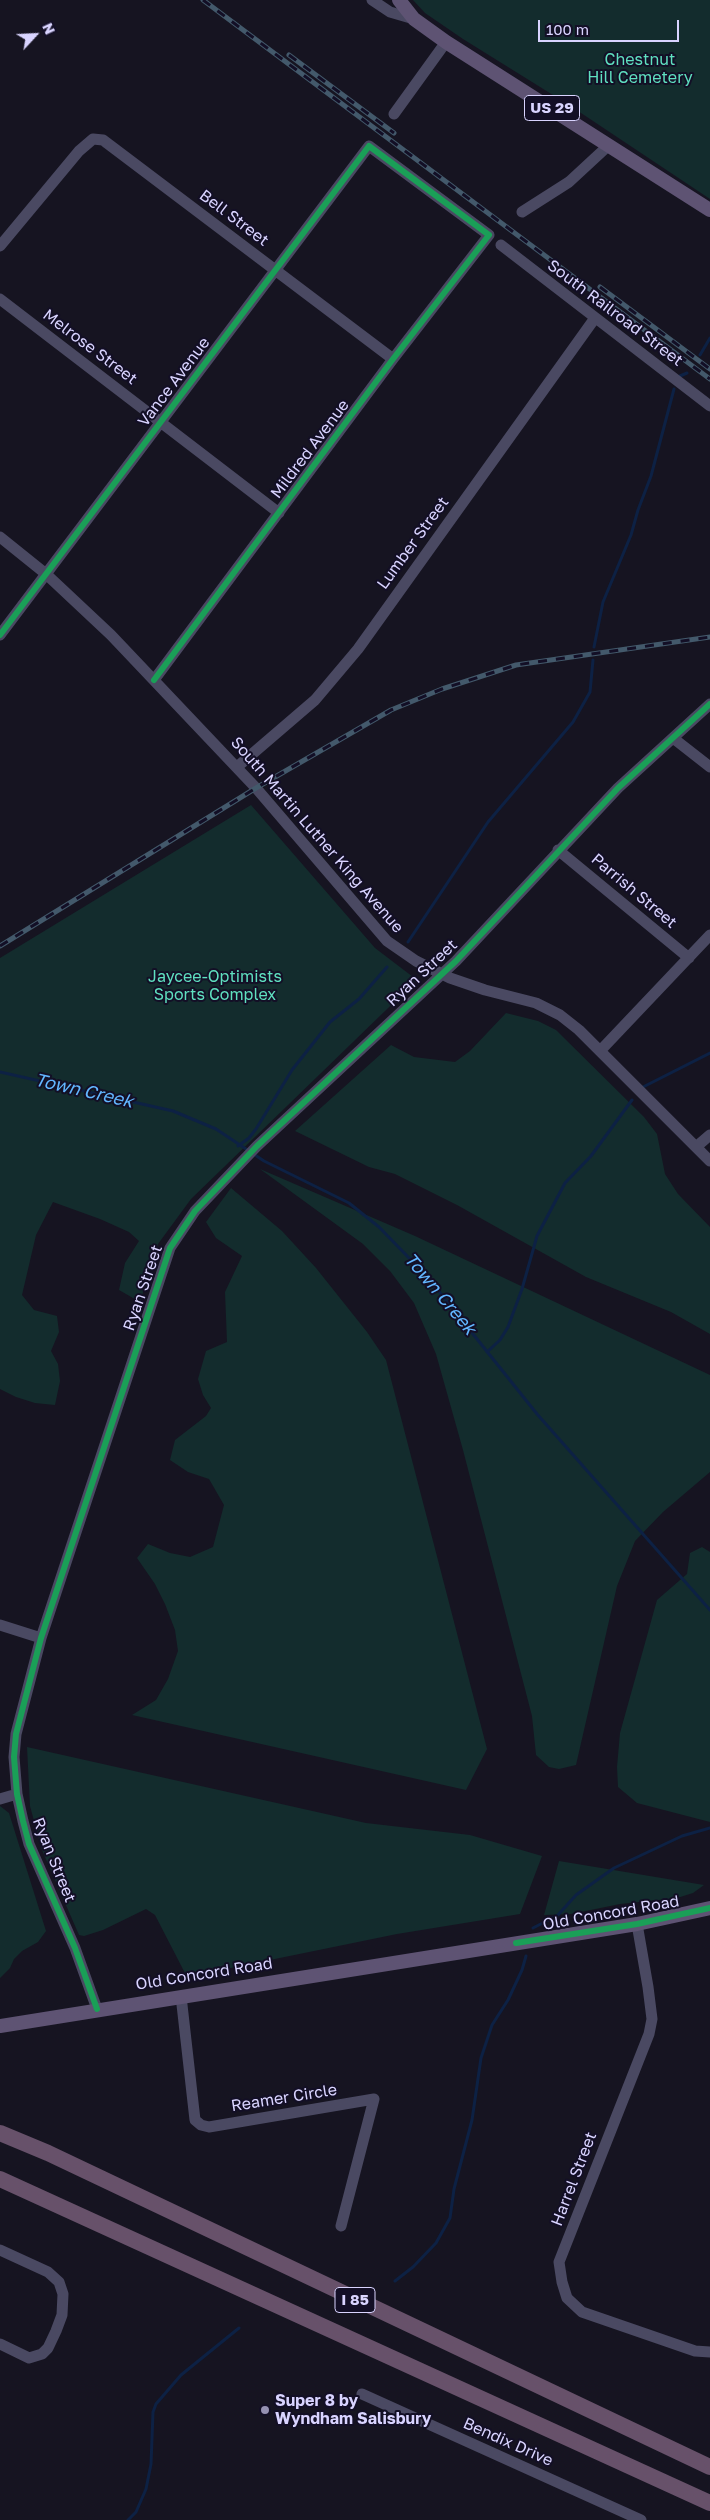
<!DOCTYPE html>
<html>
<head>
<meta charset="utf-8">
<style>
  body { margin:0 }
  #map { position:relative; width:710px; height:2520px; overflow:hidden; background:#161421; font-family:"Golos Text",sans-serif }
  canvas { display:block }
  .north { position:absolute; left:10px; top:10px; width:50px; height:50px; -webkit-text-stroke:4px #130f26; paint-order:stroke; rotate:65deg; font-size:14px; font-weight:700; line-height:20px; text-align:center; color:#d9d4ff }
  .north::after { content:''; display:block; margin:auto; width:18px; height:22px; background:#d9d4ff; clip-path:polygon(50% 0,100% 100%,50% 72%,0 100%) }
  .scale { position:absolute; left:538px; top:20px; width:141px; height:22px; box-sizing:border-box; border:2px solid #d9d4ff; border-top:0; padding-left:6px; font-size:15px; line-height:18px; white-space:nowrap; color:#d9d4ff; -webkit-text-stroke:4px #130f26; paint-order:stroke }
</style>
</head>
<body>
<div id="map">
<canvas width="710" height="2520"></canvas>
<div class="north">N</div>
<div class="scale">100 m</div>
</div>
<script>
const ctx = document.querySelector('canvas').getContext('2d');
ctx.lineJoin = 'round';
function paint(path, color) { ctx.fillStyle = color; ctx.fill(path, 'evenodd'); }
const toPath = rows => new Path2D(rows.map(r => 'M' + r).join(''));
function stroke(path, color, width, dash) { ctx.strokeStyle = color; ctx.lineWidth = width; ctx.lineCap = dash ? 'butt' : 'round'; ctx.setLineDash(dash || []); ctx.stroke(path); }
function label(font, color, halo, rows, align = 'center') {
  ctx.font = font + ' "Golos Text",sans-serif'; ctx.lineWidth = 4; ctx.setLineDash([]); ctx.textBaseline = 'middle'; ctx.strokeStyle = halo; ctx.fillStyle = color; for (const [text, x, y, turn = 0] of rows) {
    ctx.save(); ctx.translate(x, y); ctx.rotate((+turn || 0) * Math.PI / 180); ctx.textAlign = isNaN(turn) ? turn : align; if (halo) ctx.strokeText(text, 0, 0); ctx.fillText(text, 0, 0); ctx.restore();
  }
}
paint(toPath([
  [413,0,710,0,710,199,569,105,463,39,425,13],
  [251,805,375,948,417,980,191,1199,158,1244,140,1302,119,1290,125,1263,139,1241,129,1232,100,1219,53,1202,36,1235,22,1295,34,1310,57,1316,59,1332,51,1351,58,1364,60,1381,55,1405,35,1403,16,1397,0,1389,0,958],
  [506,1013,538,1021,556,1030,644,1117,657,1134,665,1174,678,1194,710,1227,710,1334,671,1312,586,1277,457,1205,395,1174,369,1167,295,1131,391,1045,414,1057,455,1062,470,1051],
  [260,1169,415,1236,710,1375,710,1472,663,1512,635,1541,617,1586,576,1765,559,1769,549,1767,536,1755,532,1716,463,1450,436,1354,414,1303,390,1271,363,1244],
  [231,1188,282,1231,316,1268,367,1332,386,1360,487,1749,466,1790,132,1715,156,1700,168,1679,178,1651,175,1630,165,1604,155,1584,137,1558,148,1544,170,1553,190,1557,213,1547,224,1505,209,1479,188,1472,170,1460,175,1440,206,1416,211,1408,203,1395,198,1379,206,1351,227,1342,225,1292,242,1256,216,1238,206,1222],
  [702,1547,710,1552,710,1822,637,1803,618,1787,617,1767,620,1733,657,1600,687,1574,690,1553],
  [27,1747,366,1823,470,1835,542,1856,520,1914,397,1934,187,1977,155,1915,146,1909,103,1930,84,1936,79,1935,42,1850,30,1806],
  [0,1806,9,1813,46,1931,38,1942,22,1951,14,1959,10,1968,0,1978],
  [559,1861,704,1885,693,1893,677,1898,620,1904,571,1914,544,1915]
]), '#132c2d');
stroke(toPath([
  [700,355,710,338],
  [680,376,687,373],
  [594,647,603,602,631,535,638,510,651,476,674,389],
  [408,942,488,822,573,722,590,692,593,660],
  [0,1072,173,1111,216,1129,264,1161,349,1203,379,1227,409,1258,413,1259,537,1414,710,1610],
  [643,1087,710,1053],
  [238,1146,249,1138,256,1129,292,1070,330,1022,359,999,387,967],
  [487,1352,500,1340,508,1327,522,1289,537,1236,565,1183,591,1156,632,1100],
  [533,1928,558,1915,576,1895,614,1868,682,1836,710,1828],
  [395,2281,413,2267,436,2243,450,2218,454,2189,472,2120,481,2058,492,2025,508,2000,522,1970,526,1956],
  [128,2520,136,2512,146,2489,151,2464,153,2412,156,2404,181,2375,239,2328]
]), '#0d2144', 3);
stroke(toPath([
  [372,0,390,12,414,19],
  [394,114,446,42],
  [522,212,569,182,609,145],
  [501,245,710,406],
  [0,246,79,151,93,139,103,140,393,359],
  [0,299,279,513],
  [0,537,46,574,111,635,256,788,387,941,416,961,450,978,485,990,536,1003,560,1015,579,1030,710,1161],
  [0,635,369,146,489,235,393,359,154,680],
  [673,738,710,767],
  [237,767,315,700,358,649,595,318],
  [558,850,689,958],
  [600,1051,710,935],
  [696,1147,710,1135],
  [0,1625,41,1638],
  [0,1799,17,1794],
  [637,1924,648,1987,652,2019,649,2034,559,2262,562,2282,567,2298,582,2312,695,2351,710,2352],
  [181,1996,195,2120,201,2125,209,2127,374,2099,341,2226],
  [97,2009,75,1948,29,1844,23,1821,17,1794,14,1757,16,1734,41,1638,170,1248,195,1211,257,1146,456,961,618,788,710,704],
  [0,2250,48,2272,59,2282,63,2294,62,2315,56,2331,48,2348,42,2354,29,2358,0,2344],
  [362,2394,641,2520]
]), '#4a4962', 11);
stroke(toPath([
  [399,0,414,19,446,42,710,210],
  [0,2026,637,1924,710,1908]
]), '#5e5373', 14);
stroke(toPath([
  [0,2133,48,2153,710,2467],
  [0,2179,710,2503]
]), '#67516a', 16);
const rail = toPath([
  [203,0,710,379],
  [289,55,394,133],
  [600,287,710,369],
  [0,946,256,788,391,710,442,689,516,665,710,637]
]);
stroke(rail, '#43596b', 5);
stroke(rail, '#130f26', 3, [9]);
stroke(toPath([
  [0,635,369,146,489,235,393,359,154,680],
  [516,1943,637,1924,710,1908],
  [97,2009,75,1948,29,1844,23,1821,17,1794,14,1757,16,1734,41,1638,170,1248,195,1211,257,1146,456,961,618,788,710,704]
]), '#1a9f57', 6);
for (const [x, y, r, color] of [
  [265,2410,5,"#9591b1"]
]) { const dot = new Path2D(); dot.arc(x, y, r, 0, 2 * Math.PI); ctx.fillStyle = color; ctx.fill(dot); stroke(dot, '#130f26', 2); }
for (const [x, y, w] of [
  [552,108,55],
  [355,2300,40]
]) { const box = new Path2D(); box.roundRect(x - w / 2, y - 12.5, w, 25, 4); ctx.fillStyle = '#130f26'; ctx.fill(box); stroke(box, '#d9d4ff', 1); }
label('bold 15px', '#d9d4ff', null, [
  ["US 29",552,108],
  ["I 85",355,2300]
]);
label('16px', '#5fe0c0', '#130f26', [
  ["Chestnut",640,60],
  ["Hill Cemetery",640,78],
  ["Jaycee-Optimists",215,977],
  ["Sports Complex",215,995]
]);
label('16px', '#d9d4ff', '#130f26', [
  ["Bell Street",234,218,37],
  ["South Railroad Street",615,313,37],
  ["Melrose Street",90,347,37],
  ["Vance Avenue",174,382,-53],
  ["Mildred Avenue",310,449,-53],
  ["Lumber Street",413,543,-54],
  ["South Martin Luther King Avenue",317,835,49],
  ["Parrish Street",634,891,40],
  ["Ryan Street",422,973,-43],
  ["Ryan Street",143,1288,-71],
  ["Ryan Street",54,1860,68],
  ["Old Concord Road",611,1913,-10],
  ["Old Concord Road",204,1974,-9],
  ["Reamer Circle",284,2098,-9],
  ["Harrel Street",574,2179,-69],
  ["Bendix Drive",508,2442,24]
]);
label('bold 16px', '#d9d4ff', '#130f26', [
  ["Super 8 by",275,2401],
  ["Wyndham Salisbury",275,2419]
], 'left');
label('italic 18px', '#62b6ff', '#130f26', [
  ["Town Creek",84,1091,13],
  ["Town Creek",440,1294,50]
]);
</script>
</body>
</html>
